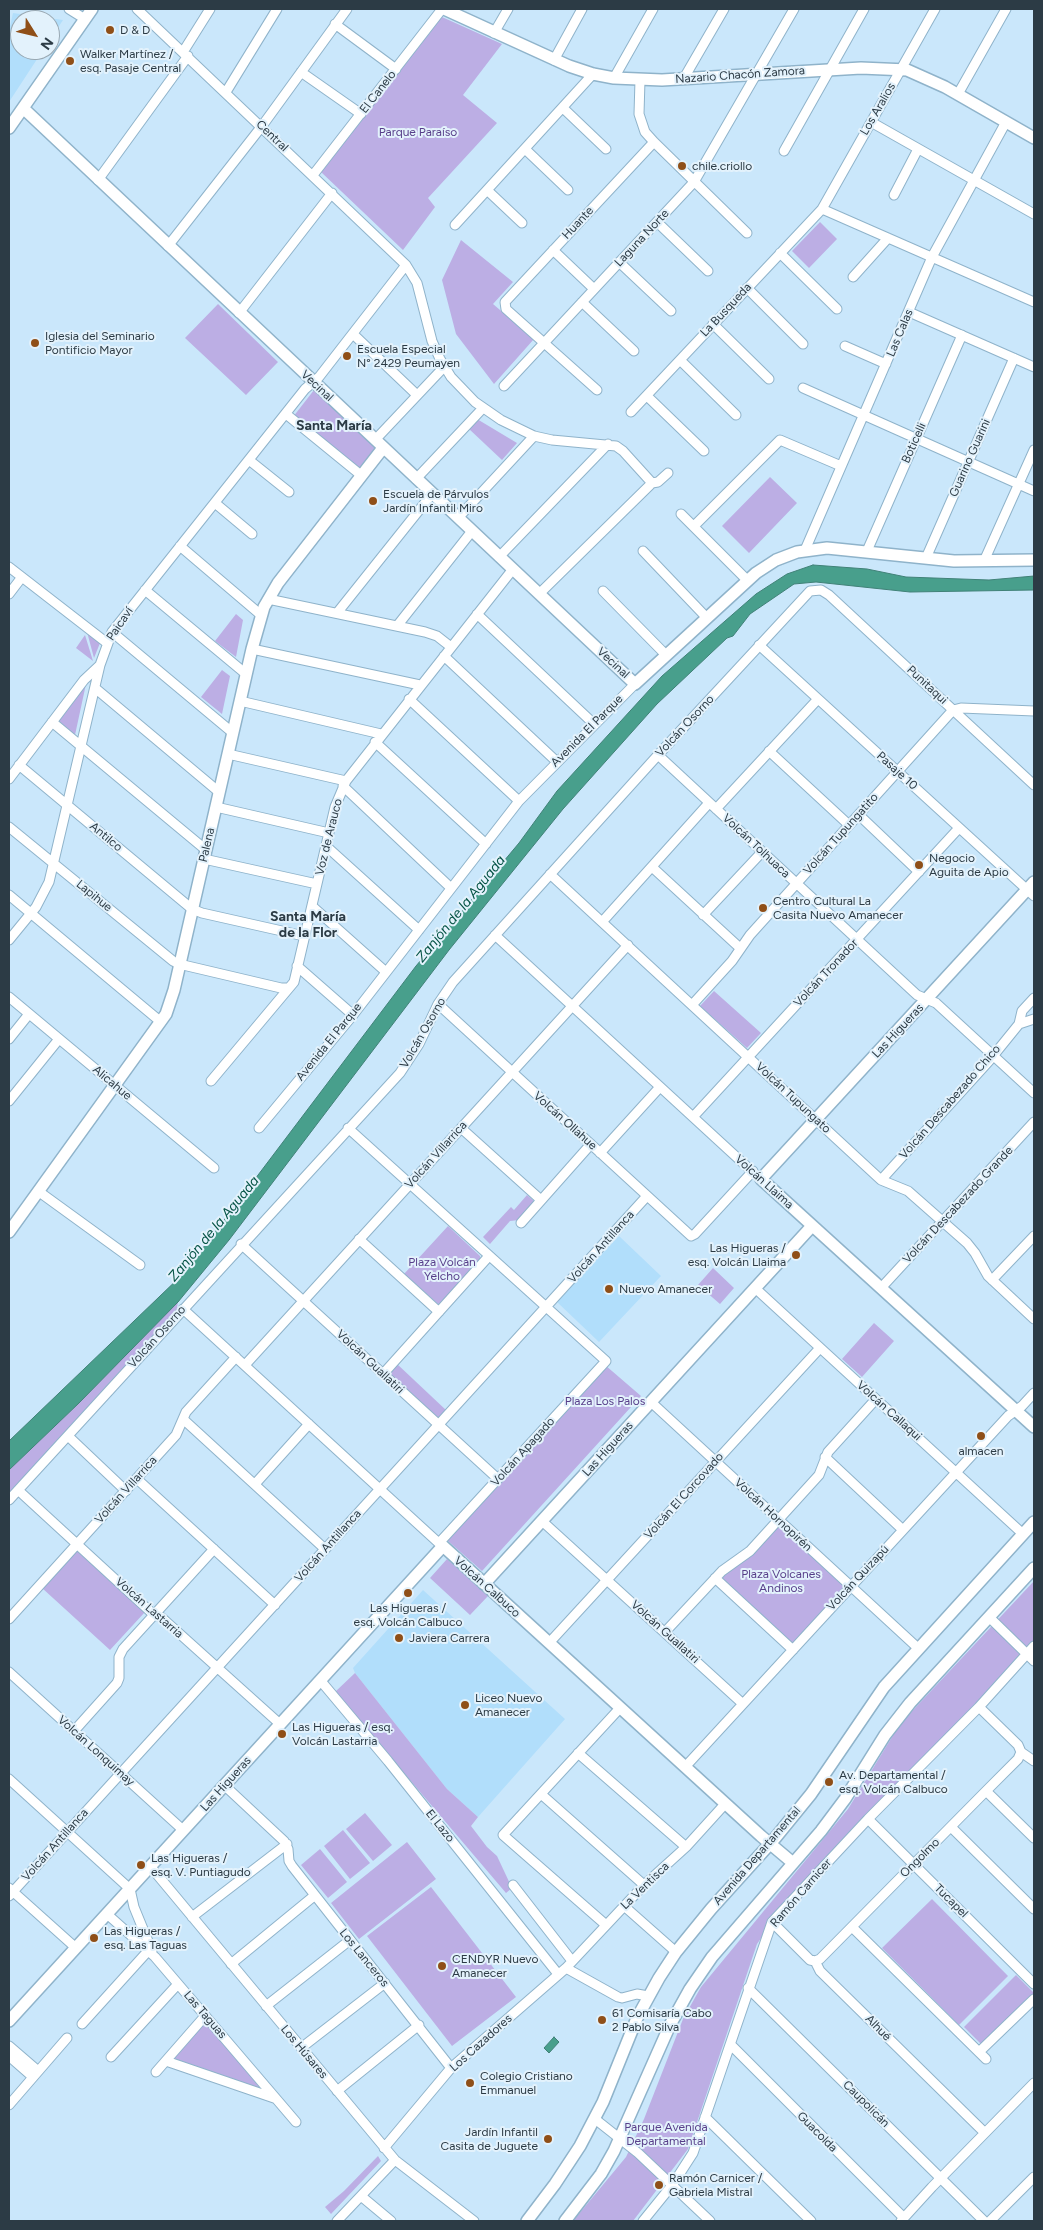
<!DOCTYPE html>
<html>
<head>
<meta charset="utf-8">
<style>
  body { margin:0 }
  #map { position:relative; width:1043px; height:2230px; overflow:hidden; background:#cae7fb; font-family:Figtree,sans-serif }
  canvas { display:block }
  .frame { position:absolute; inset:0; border:10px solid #2c3b45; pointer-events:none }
  .north { position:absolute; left:10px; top:10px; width:50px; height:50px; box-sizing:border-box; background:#e3f2fc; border:1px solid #9aa9b3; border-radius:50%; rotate:126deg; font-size:14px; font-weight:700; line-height:20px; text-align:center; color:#2c3b45 }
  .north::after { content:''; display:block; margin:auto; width:18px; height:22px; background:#8f4f18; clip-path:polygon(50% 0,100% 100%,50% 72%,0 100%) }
</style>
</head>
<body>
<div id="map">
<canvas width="1043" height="2230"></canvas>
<div class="frame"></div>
<div class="north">N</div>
</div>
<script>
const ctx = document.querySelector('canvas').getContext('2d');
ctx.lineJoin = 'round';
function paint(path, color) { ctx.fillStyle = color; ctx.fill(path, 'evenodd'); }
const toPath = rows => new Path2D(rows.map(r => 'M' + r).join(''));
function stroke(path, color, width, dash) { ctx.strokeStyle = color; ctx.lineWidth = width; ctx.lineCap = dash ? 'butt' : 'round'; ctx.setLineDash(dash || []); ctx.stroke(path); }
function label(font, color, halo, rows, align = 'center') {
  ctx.font = font + ' Figtree,sans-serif'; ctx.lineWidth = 4; ctx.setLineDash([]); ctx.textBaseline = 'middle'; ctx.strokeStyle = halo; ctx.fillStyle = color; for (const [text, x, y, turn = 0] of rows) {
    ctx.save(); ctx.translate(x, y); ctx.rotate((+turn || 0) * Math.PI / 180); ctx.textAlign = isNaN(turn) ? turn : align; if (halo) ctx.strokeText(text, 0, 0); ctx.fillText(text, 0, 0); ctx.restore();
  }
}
paint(toPath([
  [13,13,63,20,50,40,50,20,20,20,20,50,43,50,9,102,9,31],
  [619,1236,661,1276,599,1342,557,1302],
  [423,1590,565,1719,478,1817,447,1789,355,1673,353,1668]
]), '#b1defb');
paint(toPath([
  [442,17,502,44,463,95,497,123,428,198,435,207,403,250,321,172],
  [820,222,837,239,809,268,792,251],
  [461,240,513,282,493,304,534,339,494,384,456,334,442,280],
  [218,304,278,362,246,395,185,338],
  [314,390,376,447,359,469,293,417],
  [477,419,517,443,502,460,468,428],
  [770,477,797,503,749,553,722,526],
  [236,614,243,620,236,657,215,641],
  [87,632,100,643,94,658],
  [85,635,93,661,76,648],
  [222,670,230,676,222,714,201,697],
  [86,684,75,735,56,721],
  [714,991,761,1033,747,1048,700,1006],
  [527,1195,535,1202,519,1220,510,1221,490,1244,483,1237,511,1207,514,1210],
  [448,1226,480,1256,480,1263,443,1303,438,1304,404,1274],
  [713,1268,734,1288,720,1304,698,1285],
  [178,1302,177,1307,180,1309,9,1493,9,1470,79,1403],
  [874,1323,894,1341,862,1377,842,1359],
  [396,1363,447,1411,438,1419,389,1375,390,1370],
  [605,1365,641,1396,482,1571,447,1540],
  [779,1525,848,1587,794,1645,719,1579,750,1555],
  [76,1550,145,1612,110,1650,42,1588],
  [447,1559,488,1596,470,1615,430,1578],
  [1034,1581,1034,1642,973,1708,789,1898,757,1944,688,2149,633,2221,573,2221,626,2157,644,2119,683,2019,701,1987,848,1809,900,1724],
  [355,1673,447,1789,478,1817,471,1826,487,1847,497,1856,512,1888,506,1893,335,1692],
  [365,1813,392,1845,373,1861,346,1829],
  [343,1830,370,1863,350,1879,324,1846],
  [407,1842,436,1879,359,1939,331,1903],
  [320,1849,347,1882,328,1898,301,1865],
  [431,1887,516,1997,452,2046,367,1936],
  [932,1899,1008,1976,959,2025,882,1948],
  [1016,1975,1034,1993,982,2045,964,2027],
  [206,2022,261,2089,173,2058],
  [378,2156,381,2161,331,2214,325,2207,344,2191]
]), '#bcaee4');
const water = toPath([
  [813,565,867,569,906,577,989,580,1034,576,1034,590,910,592,816,582,794,584,750,614,733,636,727,638,657,704,563,809,449,950,229,1240,178,1302,79,1403,9,1470,9,1441,184,1273,416,966,519,843,557,791,662,676,756,594,787,574,813,565],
  [554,2037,559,2042,549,2053,544,2048,554,2037]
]);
paint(water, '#489f8c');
stroke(water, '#408177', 1);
const street = toPath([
  [69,9,85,19],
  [137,9,406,265,417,283,432,341,440,359,451,377,475,402,501,420,534,436,552,440,616,446,623,451,652,483],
  [335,24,396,69],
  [494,33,508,9],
  [183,52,210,9],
  [554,60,582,9],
  [301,72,361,114],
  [614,78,653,9],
  [684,78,724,9],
  [640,80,639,114,645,132,654,142,747,233],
  [226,92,277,9],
  [958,94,1006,9],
  [563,108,606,149],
  [871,122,1034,214],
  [525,149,568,190],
  [784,151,864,9],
  [313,175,442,9],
  [98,180,188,56],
  [487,190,522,223],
  [894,195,918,149],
  [822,209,1034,302],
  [822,209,935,9],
  [657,222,708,271],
  [455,225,593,74],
  [168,246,262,126,347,9],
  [553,250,594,289],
  [780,253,837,309],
  [619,262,671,311],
  [853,277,888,238],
  [747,288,803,344],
  [582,302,634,351],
  [909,312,1034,367],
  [239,313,332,193],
  [713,324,769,379],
  [353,334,417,395],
  [845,346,886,364],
  [680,360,736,415],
  [504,386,694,182,794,9],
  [803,388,1034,491],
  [597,390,506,309,505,302,654,142],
  [647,396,704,451],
  [631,412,822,209],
  [286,414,362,476],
  [375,440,444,367],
  [249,460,289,492],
  [416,479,483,408],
  [215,503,252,534],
  [681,514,747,580],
  [458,518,534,436],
  [694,526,780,440,841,466],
  [180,546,261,615],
  [805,550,932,257,1006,122],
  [643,551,706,617],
  [867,551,962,335],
  [499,557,608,444],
  [926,558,1014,358],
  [984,561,1034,450],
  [9,567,107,643],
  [145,590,246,674],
  [603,591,665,654],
  [9,594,22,577],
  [539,594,652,483,658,482,668,473],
  [268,599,425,632,437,636,451,647],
  [337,613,432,494],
  [477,614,594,724],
  [397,626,472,531],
  [112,632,233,733],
  [759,645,1034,896],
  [252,649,420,685],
  [444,656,556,761],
  [95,688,219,792],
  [409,699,519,801],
  [240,701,381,734],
  [52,722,206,850],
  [375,742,486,844],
  [769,751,849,825],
  [228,754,346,781],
  [658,755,917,995,936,1003,1034,1093],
  [19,765,192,909,202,913,304,936],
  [9,779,84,680,100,665],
  [343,786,451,888],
  [216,807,329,833],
  [716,809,818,699],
  [859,815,919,872],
  [9,827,173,961,179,964,281,988,288,988],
  [326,846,419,930],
  [204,859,317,884],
  [652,867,740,948],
  [550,874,881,1180,908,1191,967,1243,975,1253,988,1276,1034,1319],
  [9,895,161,1022],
  [312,906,386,972],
  [703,915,762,852],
  [602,922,709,803],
  [495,935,756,1175],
  [9,940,36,907,49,882,100,665,112,632,305,389,319,377,406,265],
  [297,966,353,1015],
  [9,997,214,1168],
  [438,1004,691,1236,695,1234,753,1171],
  [692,1005,732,961,750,935,953,710,961,708,1034,711],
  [1019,1024,1034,1019],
  [9,1039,29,1014],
  [211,1081,294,982,335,807,346,781,513,569],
  [9,1101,59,1039],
  [693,1117,959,828],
  [259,1128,353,1015,519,801,635,684],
  [348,1128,606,1361,439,1543],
  [461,1128,541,1200],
  [600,1153,660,1087],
  [881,1180,989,1061,1019,1024,1022,1011,1034,998],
  [38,1191,140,1265],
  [521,1223,591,1144],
  [359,1239,439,1312],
  [241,1244,498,1479],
  [992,1280,1034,1236],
  [755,1288,1023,1534],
  [881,1288,1034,1122],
  [183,1309,442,1546],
  [245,1365,628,945],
  [383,1374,489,1256],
  [651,1402,919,1649],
  [183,1419,325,1549],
  [68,1436,126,1491],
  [825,1457,903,1530],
  [137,1479,275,1605],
  [255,1484,309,1424],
  [18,1490,153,1614,161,1617,280,1724],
  [9,1500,400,1073,419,1044,438,1004,453,982,658,755,810,591,821,590,829,595,1034,785],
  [542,1521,743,1704],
  [715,1578,793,1650],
  [989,1617,1034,1661],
  [9,1619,176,1435,186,1412,236,1357],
  [665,1632,722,1571,750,1551,819,1475,828,1452,876,1399],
  [549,1643,820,1348],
  [9,1672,183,1830],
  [320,1680,388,1761,558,1974],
  [979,1707,1018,1745,1021,1752,1034,1761],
  [74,1731,117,1683,119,1678,119,1657,123,1649,214,1549],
  [578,1753,686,1847],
  [685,1767,1008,1416,1022,1406,1034,1393],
  [9,1779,130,1889,134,1907,152,1951],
  [224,1785,284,1841,288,1849,289,1861,292,1866,451,2068],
  [986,1791,1034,1838],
  [541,1794,644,1885],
  [868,1819,1034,1984],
  [951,1827,1034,1909],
  [150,1866,395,2160,474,2221],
  [513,1885,572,1961],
  [9,1888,76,1948],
  [9,1896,647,1196],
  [624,1906,676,1952],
  [107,1914,155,1957,296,2122],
  [192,1917,287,1844],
  [772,1922,810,1960,815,1961,820,1971,985,2133],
  [606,1925,503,1835,620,1708],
  [852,1927,986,2059],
  [815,1961,820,1959,986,1791,1018,1759,1021,1752],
  [231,1964,314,1896],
  [566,1968,618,1997,622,1998,637,1994,648,1996],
  [748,1988,984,2221],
  [266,2006,350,1940],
  [82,2024,148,1951],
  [731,2045,904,2218],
  [9,2046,38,2071],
  [301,2048,385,1983],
  [979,2052,1034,1999],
  [9,2056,33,2077],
  [111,2057,178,1984],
  [166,2061,274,2098],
  [156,2072,205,2016],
  [337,2091,419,2025],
  [9,2105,67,2038],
  [705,2117,811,2221],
  [595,2119,638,2153,710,2221],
  [384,2148,451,2068,566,1968,644,1885,686,1847,725,1804],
  [361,2196,391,2221],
  [337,2221,395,2160],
  [643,2221,673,2184,693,2153,772,1922,868,1819,979,1707,1034,1646],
  [901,2221,932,2187,1034,2083],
  [990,2221,1034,2177]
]);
const secondary = toPath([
  [444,9,569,66,593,74,614,78,662,80,861,68,907,70,945,87,1034,138],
  [23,108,635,684,756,573,776,560,797,552,827,548,954,561,1034,560],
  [9,128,92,9],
  [1034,882,761,1179,1034,1427],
  [9,1232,166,1014,174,990,252,649,264,607,278,583,383,448],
  [484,1584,812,1226],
  [9,2021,443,1546,761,1836,793,1863],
  [527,2221,555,2184,580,2146,603,2102,637,2018,659,1978,676,1952,711,1909,776,1837,811,1794,884,1687,1034,1522],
  [565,2221,601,2174,614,2151,670,2025,690,1989,712,1957,821,1831,845,1799,885,1735,910,1703,1034,1568]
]);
stroke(street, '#8fb3ca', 11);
stroke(secondary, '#8fb3ca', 14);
stroke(street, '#fff', 9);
stroke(secondary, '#fff', 11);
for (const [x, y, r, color] of [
  [110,30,5,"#8f4f18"],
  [70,61,5,"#8f4f18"],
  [682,166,5,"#8f4f18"],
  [35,343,5,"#8f4f18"],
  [347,356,5,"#8f4f18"],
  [373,501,5,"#8f4f18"],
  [919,865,5,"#8f4f18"],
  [763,908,5,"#8f4f18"],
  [796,1255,5,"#8f4f18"],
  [609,1289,5,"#8f4f18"],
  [981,1436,5,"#8f4f18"],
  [408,1593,5,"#8f4f18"],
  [399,1638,5,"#8f4f18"],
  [465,1705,5,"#8f4f18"],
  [282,1734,5,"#8f4f18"],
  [829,1782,5,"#8f4f18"],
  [141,1865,5,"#8f4f18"],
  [94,1938,5,"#8f4f18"],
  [442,1966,5,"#8f4f18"],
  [602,2020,5,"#8f4f18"],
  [470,2083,5,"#8f4f18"],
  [548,2139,5,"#8f4f18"],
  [659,2185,5,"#8f4f18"]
]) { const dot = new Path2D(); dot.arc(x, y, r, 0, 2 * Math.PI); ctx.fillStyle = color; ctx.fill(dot); stroke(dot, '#e3f2fc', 2); }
label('12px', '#2c3b45', '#e3f2fc', [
  ["D & D",120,30],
  ["Walker Martínez /",80,54],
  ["esq. Pasaje Central",80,68],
  ["chile.criollo",692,166],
  ["Iglesia del Seminario",45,336],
  ["Pontificio Mayor",45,350],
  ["Escuela Especial",357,349],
  ["N° 2429 Peumayen",357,363],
  ["Escuela de Párvulos",383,494],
  ["Jardín Infantil Miro",383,508],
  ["Negocio",929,858],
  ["Aguita de Apio",929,872],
  ["Centro Cultural La",773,901],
  ["Casita Nuevo Amanecer",773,915],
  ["Las Higueras /",786,1248,"right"],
  ["esq. Volcán Llaima",786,1262,"right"],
  ["Nuevo Amanecer",619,1289],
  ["almacen",981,1451,"center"],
  ["Las Higueras /",408,1608,"center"],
  ["esq. Volcán Calbuco",408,1622,"center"],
  ["Javiera Carrera",409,1638],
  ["Liceo Nuevo",475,1698],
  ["Amanecer",475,1712],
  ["Las Higueras / esq.",292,1727],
  ["Volcán Lastarria",292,1741],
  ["Av. Departamental /",839,1775],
  ["esq. Volcán Calbuco",839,1789],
  ["Las Higueras /",151,1858],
  ["esq. V. Puntiagudo",151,1872],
  ["Las Higueras /",104,1931],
  ["esq. Las Taguas",104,1945],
  ["CENDYR Nuevo",452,1959],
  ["Amanecer",452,1973],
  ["61 Comisaría Cabo",612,2013],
  ["2 Pablo Silva",612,2027],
  ["Colegio Cristiano",480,2076],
  ["Emmanuel",480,2090],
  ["Jardín Infantil",538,2132,"right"],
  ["Casita de Juguete",538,2146,"right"],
  ["Ramón Carnicer /",669,2178],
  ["Gabriela Mistral",669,2192]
], 'left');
label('12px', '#2c3b45', '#e3f2fc', [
  ["Nazario Chacón Zamora",740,75,-4],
  ["El Canelo",378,92,-52],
  ["Los Aralios",878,109,-60],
  ["Central",272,136,44],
  ["Huante",578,223,-47],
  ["Laguna Norte",642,238,-47],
  ["La Busqueda",726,310,-47],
  ["Las Calas",900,333,-67],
  ["Vecinal",317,386,43],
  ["Boticelli",914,443,-66],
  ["Guarino Guarini",970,458,-66],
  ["Paicaví",120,624,-56],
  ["Vecinal",613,663,43],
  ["Punitaqui",927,685,43],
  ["Volcán Osorno",685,726,-47],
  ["Avenida El Parque",587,731,-45],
  ["Pasaje 10",897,771,42],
  ["Volcán Tupungatito",841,834,-48],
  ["Antilco",106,837,40],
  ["Voz de Arauco",329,837,-76],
  ["Palena",207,845,-77],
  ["Volcán Tolhuaca",756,846,43],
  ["Lapihue",94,896,39],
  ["Volcán Tronador",826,973,-47],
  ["Las Higueras",898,1031,-47],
  ["Volcán Osorno",423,1033,-60],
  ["Avenida El Parque",329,1042,-51],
  ["Alicahue",112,1083,40],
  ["Volcán Tupungato",793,1098,43],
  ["Volcán Descabezado Chico",950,1102,-49],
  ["Volcán Ollahue",565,1121,42],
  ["Volcán Villarrica",436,1155,-48],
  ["Volcán Llaima",764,1182,42],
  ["Volcán Descabezado Grande",958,1205,-47],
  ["Volcán Antillanca",601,1247,-48],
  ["Volcán Osorno",157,1337,-48],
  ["Volcán Guallatiri",370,1362,43],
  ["Volcán Callaqui",889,1411,42],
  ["Las Higueras",608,1449,-48],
  ["Volcán Apagado",523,1452,-48],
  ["Volcán Villarrica",126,1490,-48],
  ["Volcán El Corcovado",684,1496,-48],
  ["Volcán Hornopirén",773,1515,43],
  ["Volcán Antillanca",328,1546,-48],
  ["Volcán Quizapú",858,1578,-47],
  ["Volcán Calbuco",487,1587,42],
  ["Volcán Lastarria",149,1608,41],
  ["Volcán Guallatiri",665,1632,42],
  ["Volcán Lonquimay",96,1751,42],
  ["Las Higueras",226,1784,-48],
  ["El Lazo",440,1826,51],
  ["Volcán Antillanca",55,1845,-48],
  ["Avenida Departamental",757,1856,-49],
  ["Ongolmo",920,1858,-45],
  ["La Ventisca",645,1886,-44],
  ["Ramón Carnicer",801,1893,-49],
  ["Tucapel",951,1901,45],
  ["Los Lanceros",364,1958,51],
  ["Las Taguas",205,2015,49],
  ["Alhué",878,2028,45],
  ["Los Cazadores",481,2043,-42],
  ["Los Húsares",304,2052,50],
  ["Caupolicán",866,2104,45],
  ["Guacolda",817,2132,45]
]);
label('12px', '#583f8a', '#e3f2fc', [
  ["Parque Paraíso",418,132],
  ["Plaza Volcán",442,1262],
  ["Yelcho",442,1276],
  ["Plaza Los Palos",605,1401],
  ["Plaza Volcanes",781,1574],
  ["Andinos",781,1588],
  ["Parque Avenida",666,2127],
  ["Departamental",666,2141]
]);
label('bold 14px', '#2c3b45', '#e3f2fc', [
  ["Santa María",334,426],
  ["Santa María",308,917],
  ["de la Flor",308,933]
]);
label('italic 14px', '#055345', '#e3f2fc', [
  ["Zanjón de la Aguada",461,909,-51],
  ["Zanjón de la Aguada",214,1229,-50]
]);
</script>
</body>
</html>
